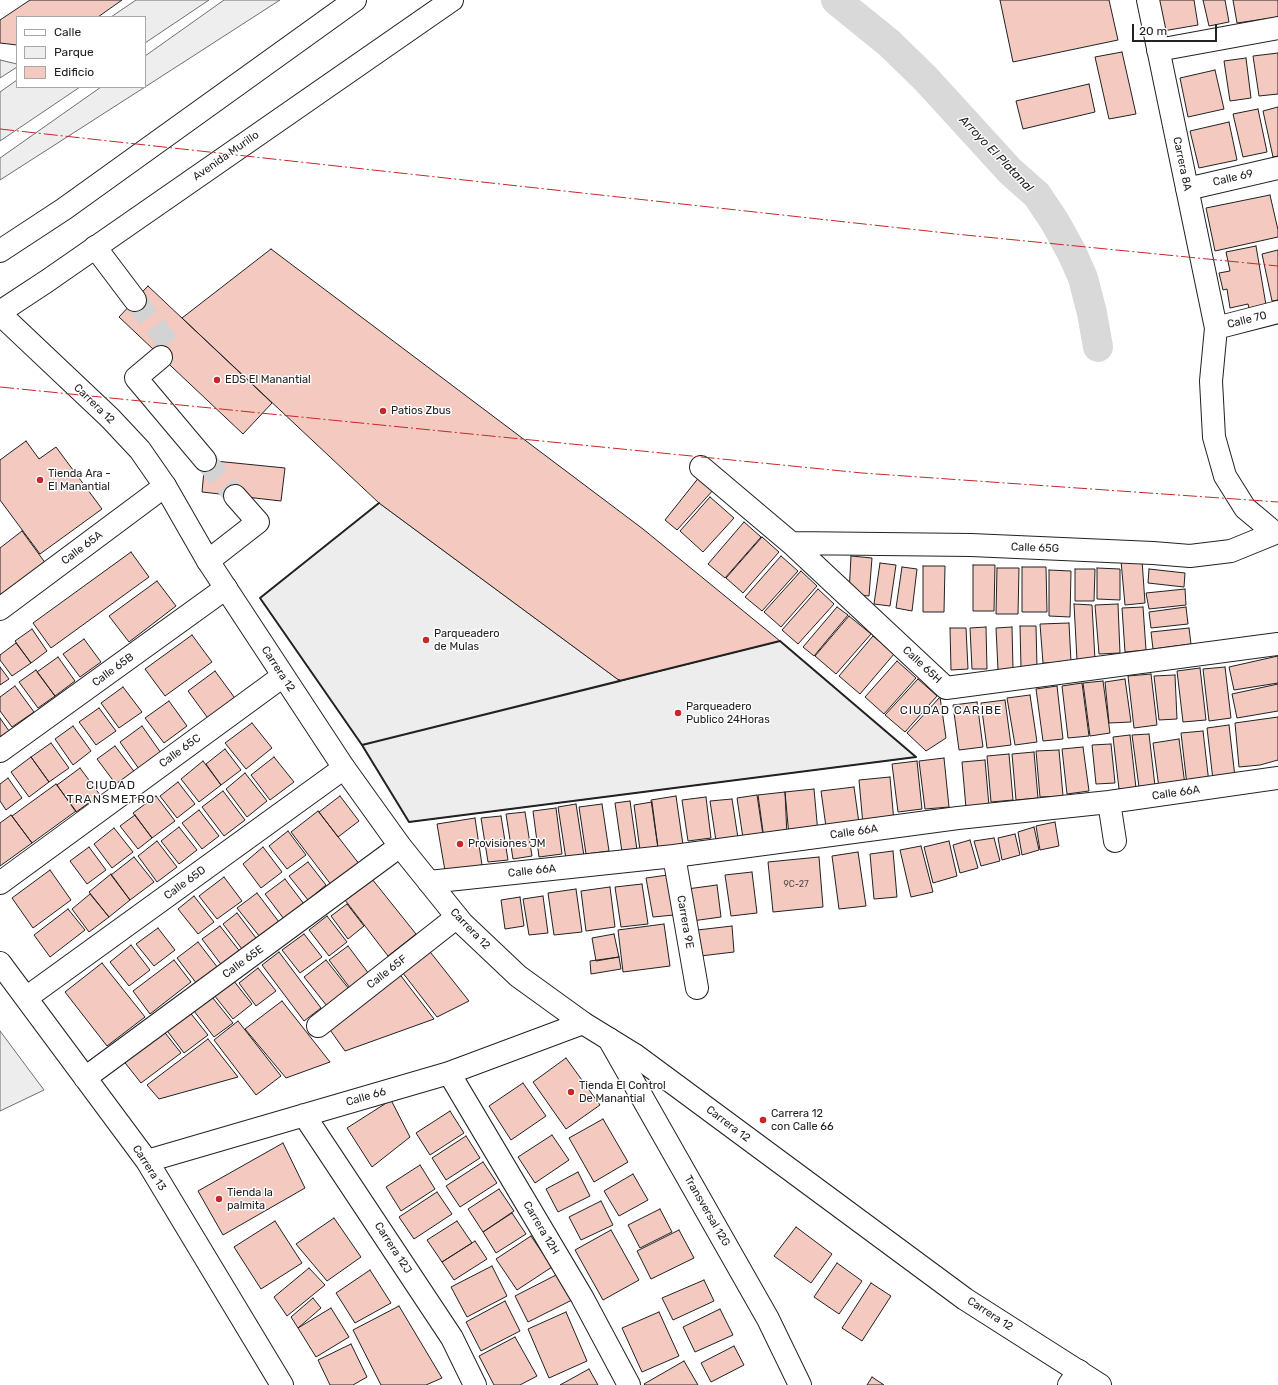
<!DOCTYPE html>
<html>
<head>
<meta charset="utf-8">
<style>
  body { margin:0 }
  #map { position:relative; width:1278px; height:1385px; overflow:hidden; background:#fff; font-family:Rubik,sans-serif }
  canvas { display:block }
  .legend { position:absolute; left:16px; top:16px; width:130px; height:72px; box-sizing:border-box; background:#fff; border:1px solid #a7a7a7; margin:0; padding:5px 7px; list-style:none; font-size:12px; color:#222 }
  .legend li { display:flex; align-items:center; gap:8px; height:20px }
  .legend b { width:20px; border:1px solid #a7a7a7 }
  .scale { position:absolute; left:1132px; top:24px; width:85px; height:18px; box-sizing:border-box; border:2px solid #222; border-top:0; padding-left:5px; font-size:12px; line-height:14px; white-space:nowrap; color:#222; -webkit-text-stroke:3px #fff; paint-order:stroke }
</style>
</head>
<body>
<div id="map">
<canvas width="1278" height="1385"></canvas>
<ul class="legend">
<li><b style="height:5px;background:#fff"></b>Calle</li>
<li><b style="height:11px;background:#eee"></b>Parque</li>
<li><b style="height:11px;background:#f3c9c0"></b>Edificio</li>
</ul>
<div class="scale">20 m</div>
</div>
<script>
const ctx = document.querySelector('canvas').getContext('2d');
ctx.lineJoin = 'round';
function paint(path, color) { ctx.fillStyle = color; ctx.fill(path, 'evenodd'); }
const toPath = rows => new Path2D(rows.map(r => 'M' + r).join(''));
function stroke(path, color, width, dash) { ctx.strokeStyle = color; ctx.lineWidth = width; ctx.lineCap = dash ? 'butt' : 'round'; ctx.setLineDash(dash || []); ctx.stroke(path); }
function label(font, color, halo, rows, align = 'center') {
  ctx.font = font + ' Rubik,sans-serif'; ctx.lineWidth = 3; ctx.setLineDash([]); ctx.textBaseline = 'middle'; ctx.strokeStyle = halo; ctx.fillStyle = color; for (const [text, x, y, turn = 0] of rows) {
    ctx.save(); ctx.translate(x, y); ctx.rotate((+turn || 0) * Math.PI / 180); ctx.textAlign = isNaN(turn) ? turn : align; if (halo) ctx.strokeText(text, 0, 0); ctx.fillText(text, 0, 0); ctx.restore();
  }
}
const green = toPath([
  [224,0,280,0,145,87,145,56,224,0],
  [101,87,145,87,0,180,0,158,101,87]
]);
paint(green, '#eee');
stroke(green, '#6f6f6f', 1);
const parking = toPath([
  [136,0,209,0,145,43,145,17,111,17,136,0],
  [0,60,17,64,17,67,0,78,0,60],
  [17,80,17,87,80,87,0,141,0,92,17,80],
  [379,503,620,681,780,641,916,757,409,822,362,745,260,598,379,503],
  [0,1031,44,1090,0,1111,0,1031]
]);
paint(parking, '#ededed');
stroke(parking, '#6f6f6f', 1);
stroke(toPath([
  [836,0,889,43,925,78,1010,171,1037,195,1055,222,1072,253,1083,278,1092,313,1098,347]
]), '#d9d9d9', 30);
const building = toPath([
  [30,0,122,0,98,17,17,17,17,45,0,43,0,20,30,0],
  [1000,0,1109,0,1118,40,1013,62,1000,0],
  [1158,0,1194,0,1198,25,1163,31,1158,0],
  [1203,0,1225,0,1229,22,1209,26,1203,0],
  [1233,0,1278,0,1278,17,1237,23,1233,0],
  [1122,52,1136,114,1109,119,1095,57,1122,52],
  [1278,53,1278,94,1259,96,1253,56,1278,53],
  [1246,58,1251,98,1230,101,1224,61,1246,58],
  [1215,70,1224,109,1188,117,1180,78,1215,70],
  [1089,84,1095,112,1023,129,1016,101,1089,84],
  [1278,107,1278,156,1273,157,1263,111,1278,107],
  [1258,109,1267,152,1243,157,1233,114,1258,109],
  [1229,122,1237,160,1199,168,1190,131,1229,122],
  [1270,195,1278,230,1278,237,1215,251,1206,208,1270,195],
  [1256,246,1266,305,1249,308,1248,304,1230,308,1227,289,1223,290,1219,273,1230,271,1226,252,1256,246],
  [271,249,643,529,780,641,620,681,379,503,182,318,271,249],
  [1278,250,1278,300,1272,301,1262,254,1278,250],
  [148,286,272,403,243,434,119,317,148,286],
  [26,441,39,459,56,447,102,509,40,554,0,500,0,460,26,441],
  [205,460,285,468,281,501,202,492,205,460],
  [700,476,715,488,677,530,665,520,700,476],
  [710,497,734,518,703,552,680,531,710,497],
  [744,522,761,537,725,578,708,564,744,522],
  [22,531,49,568,0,597,0,548,22,531],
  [762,537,779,552,743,593,726,578,762,537],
  [131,552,149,577,51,648,33,623,131,552],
  [781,556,798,571,762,611,745,597,781,556],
  [851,556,872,558,869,596,849,594,851,556],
  [1142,560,1145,603,1125,605,1121,561,1142,560],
  [880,563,896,565,890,606,874,604,880,563],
  [973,565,995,565,994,611,973,611,973,565],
  [923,566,945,566,944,612,923,612,923,566],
  [902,567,917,569,912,611,896,608,902,567],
  [1022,567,1046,567,1047,612,1022,612,1022,567],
  [997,568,1019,568,1018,614,996,614,997,568],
  [1097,568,1120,569,1120,600,1097,599,1097,568],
  [1075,569,1095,569,1094,601,1075,601,1075,569],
  [1149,569,1185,573,1184,587,1148,583,1149,569],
  [1049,570,1071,571,1070,617,1049,616,1049,570],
  [801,571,817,586,781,627,764,612,801,571],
  [157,581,176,606,129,642,109,616,157,581],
  [818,589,834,604,798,644,782,630,818,589],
  [1185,589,1186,605,1149,609,1146,593,1185,589],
  [1074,604,1092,605,1095,660,1077,660,1074,604],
  [1118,604,1120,653,1099,654,1095,605,1118,604],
  [837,607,848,615,814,656,803,647,837,607],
  [1143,607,1146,650,1125,652,1122,608,1143,607],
  [1186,607,1188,624,1151,628,1149,612,1186,607],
  [849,616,871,634,836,674,815,656,849,616],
  [1069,623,1071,662,1043,663,1040,624,1069,623],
  [1020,626,1036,626,1037,667,1021,668,1020,626],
  [986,627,987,669,972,669,970,628,986,627],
  [1012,627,1013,669,998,670,996,628,1012,627],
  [950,628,966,628,968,669,951,670,950,628],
  [1189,628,1191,644,1153,649,1151,632,1189,628],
  [32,629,47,651,31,663,15,641,32,629],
  [192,635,212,662,165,696,145,669,192,635],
  [873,636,894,654,860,694,839,676,873,636],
  [84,639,101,662,80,677,63,654,84,639],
  [16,643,31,663,12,676,0,660,0,655,16,643],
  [1278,656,1278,683,1234,690,1229,667,1278,656],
  [58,657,75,681,55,696,37,672,58,657],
  [897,661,916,678,884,714,865,697,897,661],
  [0,667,9,679,0,685,0,667],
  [1225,667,1231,718,1209,721,1203,669,1225,667],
  [1200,668,1206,720,1183,722,1177,671,1200,668],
  [36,670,55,696,38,708,19,682,36,670],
  [215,671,237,701,210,721,188,691,215,671],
  [1151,674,1157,725,1134,728,1128,676,1151,674],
  [1175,675,1177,719,1159,720,1154,676,1175,675],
  [918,679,937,696,905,732,885,715,918,679],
  [1125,679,1131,722,1109,723,1105,682,1125,679],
  [1103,681,1110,733,1090,736,1083,683,1103,681],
  [1082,683,1089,736,1068,738,1062,686,1082,683],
  [1278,684,1278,711,1237,718,1232,694,1278,684],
  [15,686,34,712,12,727,0,711,0,697,15,686],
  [1057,686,1063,739,1043,741,1036,689,1057,686],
  [123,687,142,712,119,728,101,703,123,687],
  [1030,695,1037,742,1015,745,1007,698,1030,695],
  [940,697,946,738,926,751,907,733,940,697],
  [1005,700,1011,745,987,748,981,703,1005,700],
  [169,701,187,726,164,743,145,718,169,701],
  [977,702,983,747,959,750,953,705,977,702],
  [99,708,116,731,96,745,79,722,99,708],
  [1278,717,1278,760,1260,765,1239,767,1235,723,1278,717],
  [0,718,9,731,0,737,0,718],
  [252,723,272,748,246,769,225,743,252,723],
  [1229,725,1235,777,1213,780,1207,728,1229,725],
  [73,726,91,751,73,765,55,739,73,726],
  [142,726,161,753,139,769,120,742,142,726],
  [1203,731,1209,783,1187,785,1181,733,1203,731],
  [1149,734,1155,786,1139,787,1132,735,1149,734],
  [1130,735,1136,788,1119,789,1113,737,1130,735],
  [1179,739,1185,785,1159,788,1153,743,1179,739],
  [51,743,69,768,49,782,31,757,51,743],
  [1111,744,1115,783,1096,784,1092,745,1111,744],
  [115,746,136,774,118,787,97,759,115,746],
  [1083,747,1089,791,1067,794,1062,749,1083,747],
  [225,749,241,770,221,785,206,764,225,749],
  [1059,750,1063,796,1040,797,1036,751,1059,750],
  [1034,752,1038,798,1016,800,1012,754,1034,752],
  [1009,754,1013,800,991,802,987,756,1009,754],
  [31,757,49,782,29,797,11,772,31,757],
  [274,757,294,782,270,800,251,775,274,757],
  [944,758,949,807,925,809,919,761,944,758],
  [985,760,989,806,966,808,962,762,985,760],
  [203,761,221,785,199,802,181,779,203,761],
  [917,761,922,809,898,812,892,764,917,761],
  [80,768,100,795,76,812,57,785,80,768],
  [245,773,267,801,247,817,226,789,245,773],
  [890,777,894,822,863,825,859,780,890,777],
  [8,778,22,798,6,810,0,801,0,784,8,778],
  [178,782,195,804,177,818,160,796,178,782],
  [56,784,76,811,32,843,12,816,56,784],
  [854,787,859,823,826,827,821,791,854,787],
  [814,789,818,833,789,836,785,792,814,789],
  [223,791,245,820,224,836,202,807,223,791],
  [785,792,787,836,764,839,758,795,785,792],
  [757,795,763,835,743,838,737,798,757,795],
  [156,796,175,821,152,838,133,813,156,796],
  [340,796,359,821,338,837,319,812,340,796],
  [676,796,683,845,658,848,651,800,676,796],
  [706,797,711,838,688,841,682,800,706,797],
  [732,799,738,838,716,841,710,801,732,799],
  [630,801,637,850,622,852,615,803,630,801],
  [652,802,658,848,640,850,634,805,652,802],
  [576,804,584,856,566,859,558,807,576,804],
  [602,804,609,851,586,854,579,807,602,804],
  [556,808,562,854,539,857,533,811,556,808],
  [199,810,219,836,202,849,182,823,199,810],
  [318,811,360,865,332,886,291,832,318,811],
  [525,812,532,856,513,859,506,814,525,812],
  [11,815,32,843,0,866,0,823,11,815],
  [135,815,152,838,138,849,120,826,135,815],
  [501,816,508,860,488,862,481,818,501,816],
  [475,818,482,865,445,871,437,824,475,818],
  [1055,822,1059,846,1040,850,1036,826,1055,822],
  [179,827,197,850,179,864,161,841,179,827],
  [1034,827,1039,850,1022,855,1018,832,1034,827],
  [114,828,133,852,112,868,94,844,114,828],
  [288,831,306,855,287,869,269,846,288,831],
  [1015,834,1020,855,1002,860,998,838,1015,834],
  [994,838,1000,861,981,866,974,841,994,838],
  [970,840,978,868,960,873,953,845,970,840],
  [157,841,177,867,157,882,138,856,157,841],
  [949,841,957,876,933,883,924,847,949,841],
  [921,846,933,892,911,897,900,850,921,846],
  [89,847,106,870,87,884,70,861,89,847],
  [263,847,282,872,261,888,243,864,263,847],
  [893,851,897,897,874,899,870,854,893,851],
  [858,852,866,906,839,909,832,856,858,852],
  [134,857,154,882,130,900,111,875,134,857],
  [819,857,823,907,773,912,768,862,819,857],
  [308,862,326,885,308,900,289,876,308,862],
  [50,870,71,900,33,928,12,898,50,870],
  [752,872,757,913,731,916,725,875,752,872],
  [111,874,130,900,109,917,89,892,111,874],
  [668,875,674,915,653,917,646,878,668,875],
  [224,877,242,901,217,919,199,896,224,877],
  [285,879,304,904,284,919,265,894,285,879],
  [372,879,416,934,388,956,345,900,372,879],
  [642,884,648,924,621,927,615,887,642,884],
  [717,885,721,917,692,921,687,889,717,885],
  [610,887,615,927,586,931,581,891,610,887],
  [576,889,582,932,554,935,548,893,576,889],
  [257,893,279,922,260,937,237,908,257,893],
  [90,894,109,917,89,932,72,909,90,894],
  [194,896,214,922,198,934,178,909,194,896],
  [543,896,548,933,529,935,523,899,543,896],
  [520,897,524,926,505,929,501,900,520,897],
  [347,904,364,926,348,939,331,916,347,904],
  [68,909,85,930,50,957,34,935,68,909],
  [237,913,259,942,245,953,223,924,237,913],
  [327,916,347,942,329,956,309,930,327,916],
  [664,924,670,966,623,972,618,930,664,924],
  [220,926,241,953,223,967,202,939,220,926],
  [732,926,734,952,692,957,689,931,732,926],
  [158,928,175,950,154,966,136,944,158,928],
  [304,934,322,957,300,973,282,950,304,934],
  [614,934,619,957,596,961,592,938,614,934],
  [198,942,218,968,197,984,177,958,198,942],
  [131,945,150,970,129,986,110,962,131,945],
  [348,946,369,974,350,988,329,960,348,946],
  [427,948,469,1001,437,1017,399,968,427,948],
  [279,952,321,1008,304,1021,262,965,279,952],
  [619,957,621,969,591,974,590,961,619,957],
  [174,960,191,982,150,1014,133,991,174,960],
  [326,960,349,989,327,1006,304,977,326,960],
  [102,963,145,1017,107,1046,65,992,102,963],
  [258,968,276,991,256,1006,239,983,258,968],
  [398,972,434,1019,345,1051,328,1027,398,972],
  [233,980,252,1004,233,1019,214,995,233,980],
  [212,997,233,1023,214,1037,194,1011,212,997],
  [282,1001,330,1062,286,1078,245,1029,282,1001],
  [188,1010,208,1035,184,1053,165,1028,188,1010],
  [238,1021,281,1076,256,1095,214,1040,238,1021],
  [162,1029,181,1053,141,1083,122,1059,162,1029],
  [208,1039,238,1077,159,1099,147,1085,208,1039],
  [566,1058,600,1105,566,1129,533,1082,566,1058],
  [523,1083,546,1116,511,1140,489,1106,523,1083],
  [391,1100,410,1137,372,1167,347,1128,391,1100],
  [450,1111,464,1133,430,1155,416,1133,450,1111],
  [603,1119,628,1162,594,1182,569,1138,603,1119],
  [552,1135,569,1160,535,1183,518,1157,552,1135],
  [466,1136,480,1158,446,1180,432,1158,466,1136],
  [283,1143,305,1188,223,1235,198,1191,283,1143],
  [483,1162,497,1183,460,1207,446,1186,483,1162],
  [420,1165,435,1189,401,1211,386,1187,420,1165],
  [578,1172,590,1196,558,1212,546,1189,578,1172],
  [633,1174,648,1200,619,1216,604,1191,633,1174],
  [499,1189,514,1211,483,1232,468,1209,499,1189],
  [437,1192,452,1214,414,1239,399,1217,437,1192],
  [601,1201,613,1225,581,1240,569,1217,601,1201],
  [660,1209,672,1232,640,1248,628,1225,660,1209],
  [512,1213,526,1234,496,1253,483,1232,512,1213],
  [334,1218,361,1257,327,1281,296,1244,334,1218],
  [275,1221,302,1263,261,1289,234,1247,275,1221],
  [457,1221,472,1243,442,1262,427,1240,457,1221],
  [796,1227,832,1254,811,1283,774,1256,796,1227],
  [611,1230,639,1280,603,1300,575,1250,611,1230],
  [679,1230,694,1258,651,1279,637,1251,679,1230],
  [531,1236,552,1267,517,1290,496,1259,531,1236],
  [475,1241,487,1259,454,1280,442,1262,475,1241],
  [837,1263,862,1281,839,1314,814,1297,837,1263],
  [492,1266,507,1296,467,1317,451,1287,492,1266],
  [309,1268,325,1285,287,1316,274,1297,309,1268],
  [370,1270,391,1303,355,1323,336,1293,370,1270],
  [558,1274,572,1300,528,1322,515,1296,558,1274],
  [704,1280,714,1301,673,1320,662,1298,704,1280],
  [871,1283,891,1296,862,1341,842,1328,871,1283],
  [313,1298,321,1308,298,1328,291,1317,313,1298],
  [505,1301,520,1331,481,1351,466,1322,505,1301],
  [399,1306,442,1378,426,1385,381,1385,353,1330,399,1306],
  [331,1308,349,1337,316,1357,298,1328,331,1308],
  [720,1309,733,1335,695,1352,683,1327,720,1309],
  [566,1312,587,1361,549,1378,528,1329,566,1312],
  [659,1312,679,1356,642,1372,622,1328,659,1312],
  [515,1337,537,1376,520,1385,494,1385,479,1356,515,1337],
  [351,1344,367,1377,353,1385,330,1385,318,1360,351,1344],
  [734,1346,744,1365,711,1382,701,1363,734,1346],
  [684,1361,698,1385,645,1385,644,1384,684,1361],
  [589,1369,598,1385,560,1385,589,1369],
  [872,1377,884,1385,867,1385,872,1377]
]);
paint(building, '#f3c9c0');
stroke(building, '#222', 1);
stroke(toPath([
  [135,300,172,348,161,357],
  [205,460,235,496]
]), '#d3d3d3', 22, [22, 11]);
const minor = toPath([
  [1148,0,1216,328,1211,381,1214,437,1225,476,1245,508,1275,533],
  [1158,50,1278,28],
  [1187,189,1278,168],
  [95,247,135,300],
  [1216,328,1278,312],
  [161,357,136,378,205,460],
  [701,467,791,543,946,688,1278,644],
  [791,543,971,545,1153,553,1190,556,1231,551,1275,533],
  [208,561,258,522,235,496],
  [0,609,165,486],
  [0,751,226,588],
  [1109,802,1115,841],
  [674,856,697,988],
  [429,882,674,856,958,818,1109,802,1278,778],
  [0,883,283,676],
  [0,963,147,1161,282,1385],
  [26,998,344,768],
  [318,1026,457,917],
  [609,1039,768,1319,800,1385],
  [449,1073,582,1297,629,1385],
  [85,1078,400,846],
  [304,1115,452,1338,475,1385],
  [147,1161,449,1073,583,1023],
  [1069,1385,1079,1371]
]);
const major = toPath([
  [0,251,64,209,355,0],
  [0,312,47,281,452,0],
  [0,314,110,418,140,450,165,486,208,561,344,768,400,846,462,923,518,976,583,1023,635,1055,965,1299,1100,1385]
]);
stroke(minor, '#222', 24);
stroke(major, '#222', 24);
stroke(minor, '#fff', 22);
stroke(major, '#fff', 22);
stroke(toPath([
  [379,503,260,598,362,745,620,681,619,680],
  [780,641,916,757,409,822,362,745,780,641]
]), '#222', 2);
stroke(toPath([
  [0,129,955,234,1278,266],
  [0,387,862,473,1278,502]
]), '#c62828', 1, [14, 3, 2, 3]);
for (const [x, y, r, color] of [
  [217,380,4,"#c62828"],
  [383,411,4,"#c62828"],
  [40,480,4,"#c62828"],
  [426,640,4,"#c62828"],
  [678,713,4,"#c62828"],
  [460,844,4,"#c62828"],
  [571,1092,4,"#c62828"],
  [763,1120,4,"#c62828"],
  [219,1199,4,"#c62828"]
]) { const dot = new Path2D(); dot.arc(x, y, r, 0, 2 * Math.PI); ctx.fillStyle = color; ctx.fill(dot); stroke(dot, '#fff', 1.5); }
label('9px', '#564c4a', null, [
  ["9C-27",796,884]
]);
label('11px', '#222', '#fff', [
  ["Avenida Murillo",226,156,-35],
  ["Carrera 8A",1182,164,78],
  ["Calle 69",1233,178,-13],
  ["Calle 70",1247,320,-14],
  ["Carrera 12",94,404,44],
  ["Calle 65A",82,548,-37],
  ["Calle 65G",1035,548,2],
  ["Calle 65H",922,665,43],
  ["Carrera 12",278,669,57],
  ["Calle 65B",113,670,-36],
  ["Calle 65C",180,751,-36],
  ["Calle 66A",1176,793,-8],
  ["Calle 66A",854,832,-8],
  ["Calle 66A",532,871,-6],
  ["Calle 65D",185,883,-36],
  ["Carrera 9E",685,922,80],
  ["Carrera 12",470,929,46],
  ["Calle 65E",243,962,-36],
  ["Calle 65F",387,972,-38],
  ["Calle 66",366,1097,-16],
  ["Carrera 12",728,1124,37],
  ["Carrera 13",149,1168,57],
  ["Transversal 12G",707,1211,60],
  ["Carrera 12H",541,1228,59],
  ["Carrera 12J",393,1248,57],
  ["Carrera 12",990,1314,33]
]);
label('11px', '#222', '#fff', [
  ["EDS El Manantial",225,380],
  ["Patios Zbus",391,411],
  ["Tienda Ara -",48,474],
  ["El Manantial",48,487],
  ["Parqueadero",434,634],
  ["de Mulas",434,647],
  ["Parqueadero",686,707],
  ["Publico 24Horas",686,720],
  ["Provisiones JM",468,844],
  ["Tienda El Control",579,1086],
  ["De Manantial",579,1099],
  ["Carrera 12",771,1114],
  ["con Calle 66",771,1127],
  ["Tienda la",227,1193],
  ["palmita",227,1206]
], 'left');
label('italic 12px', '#222', '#fff', [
  ["Arroyo El Platanal",996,154,46]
]);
ctx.letterSpacing = '1px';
label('12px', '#222', '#fff', [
  ["CIUDAD CARIBE",951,711],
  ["CIUDAD",111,786],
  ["TRANSMETRO",111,800]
]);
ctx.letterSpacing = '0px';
</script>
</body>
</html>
